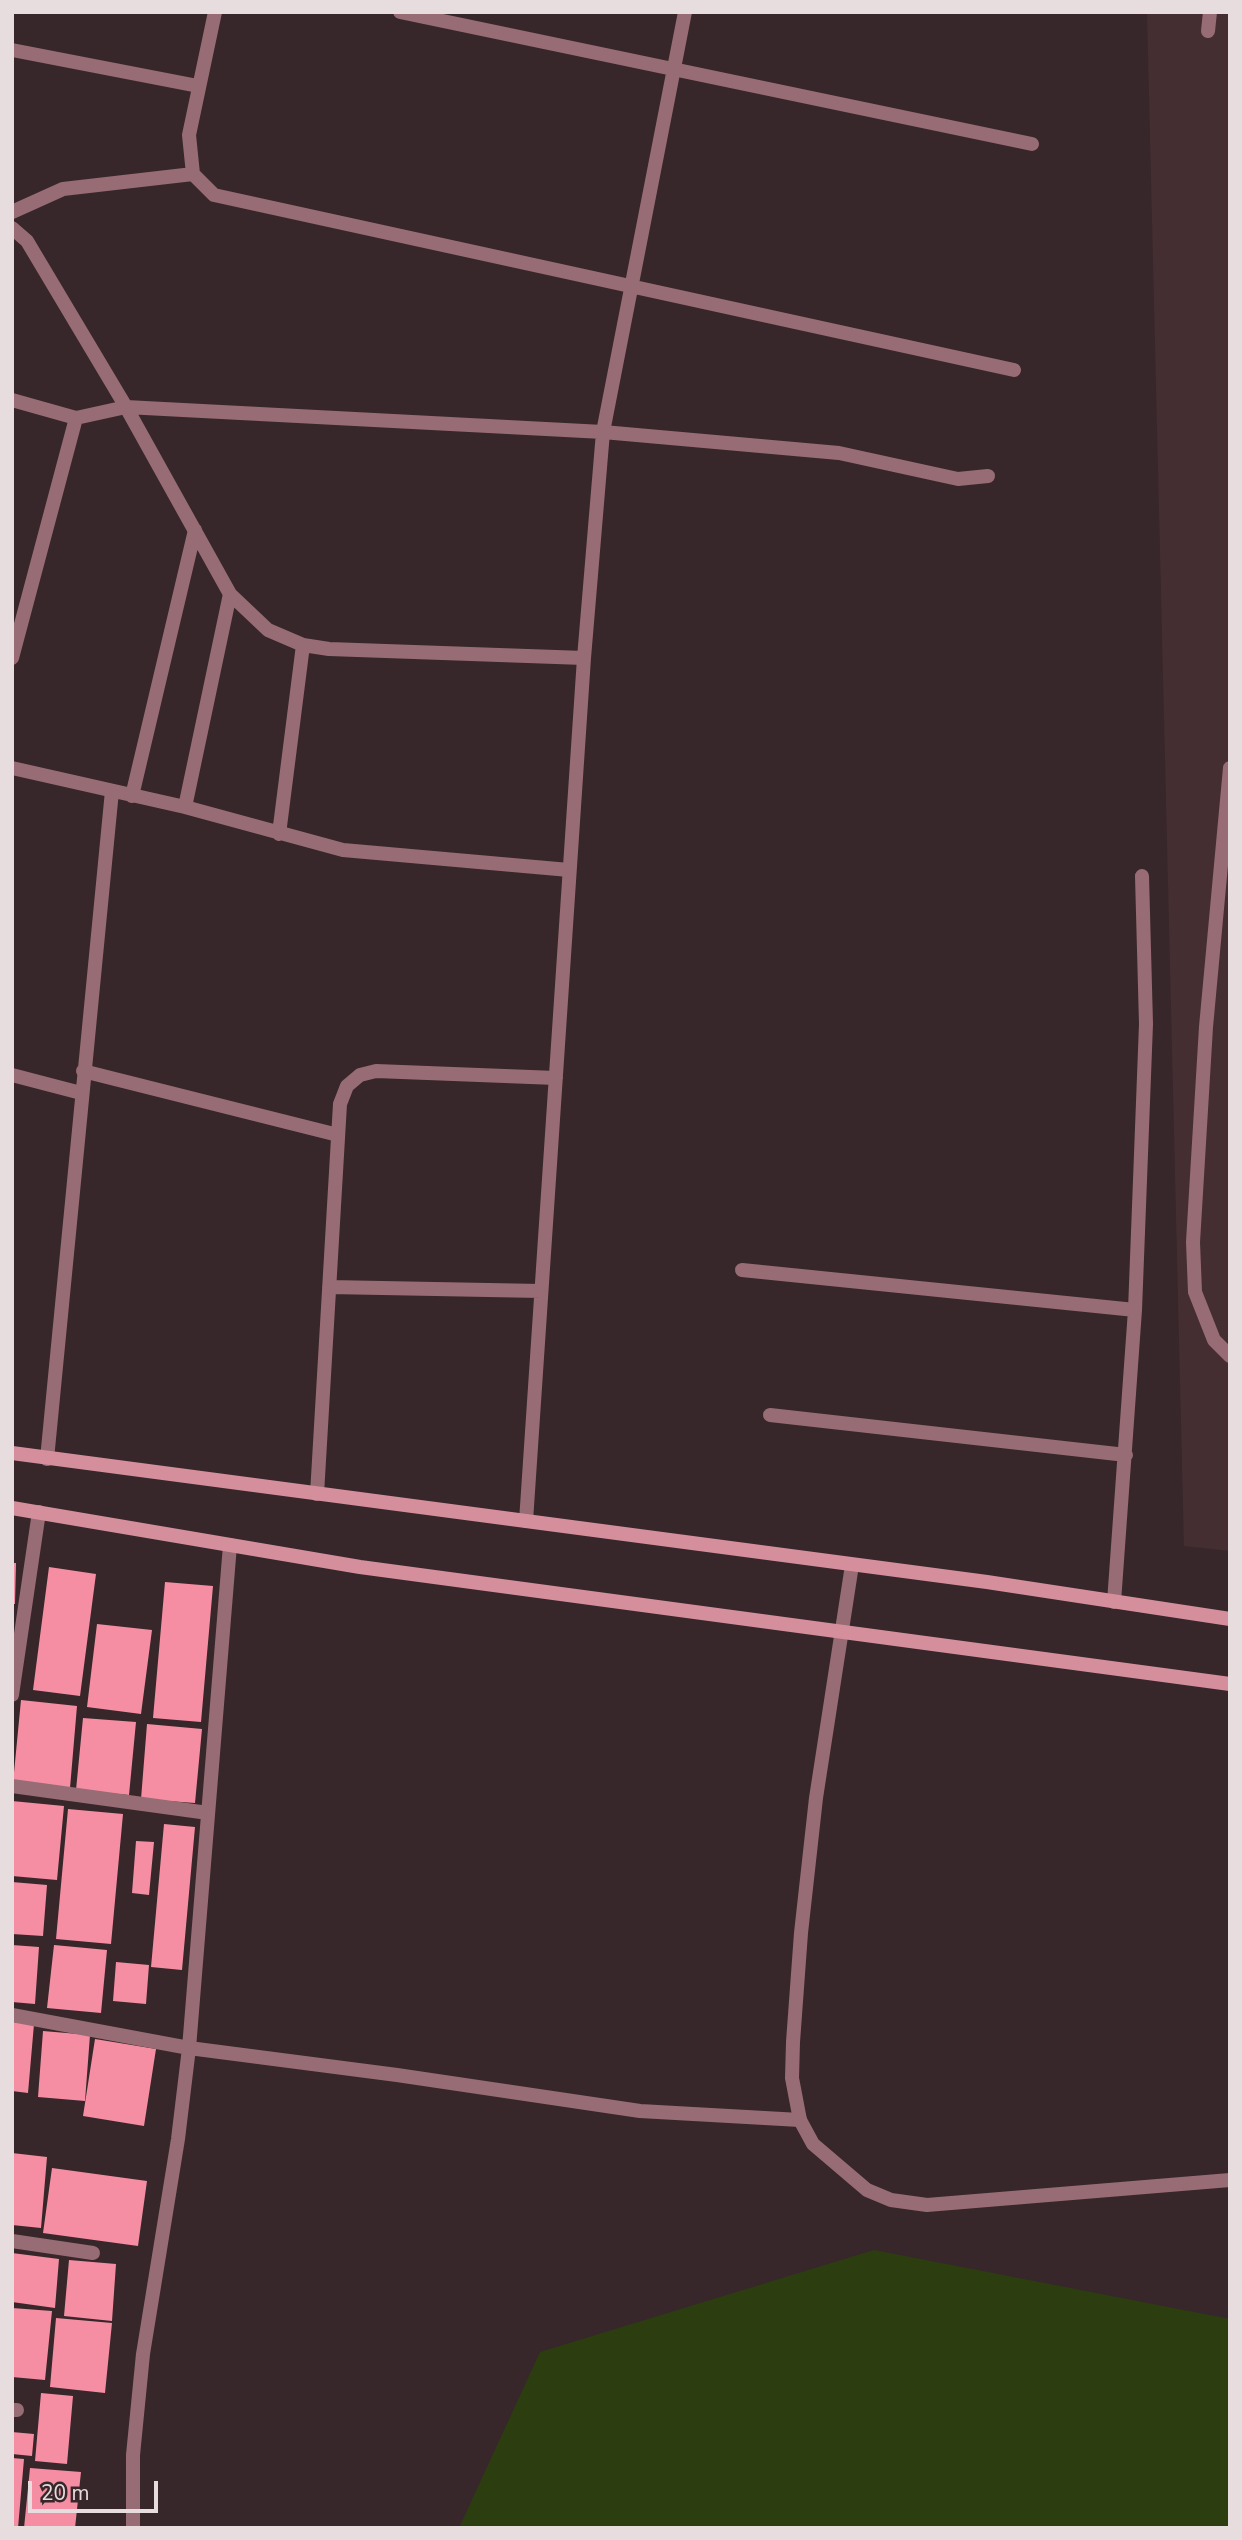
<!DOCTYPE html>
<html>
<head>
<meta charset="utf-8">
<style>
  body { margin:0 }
  #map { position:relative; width:1242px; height:2540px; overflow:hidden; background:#37272a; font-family:"Nunito Sans",sans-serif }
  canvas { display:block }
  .frame { position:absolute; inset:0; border:14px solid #e7dcde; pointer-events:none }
  .scale { position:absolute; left:28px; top:2481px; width:130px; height:32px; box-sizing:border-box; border:4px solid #e7dcde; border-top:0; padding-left:9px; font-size:21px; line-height:24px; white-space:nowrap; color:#e7dcde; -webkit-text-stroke:5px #37272a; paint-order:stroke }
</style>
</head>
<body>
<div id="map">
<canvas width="1242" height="2540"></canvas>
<div class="frame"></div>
<div class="scale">20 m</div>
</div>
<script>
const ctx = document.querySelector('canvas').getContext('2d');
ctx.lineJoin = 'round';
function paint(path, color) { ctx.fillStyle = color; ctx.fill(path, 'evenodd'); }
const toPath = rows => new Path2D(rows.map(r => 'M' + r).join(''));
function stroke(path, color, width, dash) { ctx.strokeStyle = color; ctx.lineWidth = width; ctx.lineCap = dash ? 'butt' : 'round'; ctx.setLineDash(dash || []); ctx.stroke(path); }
paint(toPath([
  [1147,12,1230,12,1230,1551,1184,1546]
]), '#452e32');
paint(toPath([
  [874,2250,1230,2319,1230,2528,459,2528,540,2352]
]), '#2c3e10');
paint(toPath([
  [12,1563,16,1563,15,1604,12,1604],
  [49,1567,96,1574,80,1696,33,1690],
  [165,1582,213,1586,201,1722,153,1718],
  [97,1624,152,1630,141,1714,87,1707],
  [21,1700,77,1706,70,1788,13,1783],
  [83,1718,136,1722,129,1795,76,1790],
  [147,1724,202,1729,195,1803,141,1799],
  [12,1801,64,1806,57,1880,12,1876],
  [68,1809,123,1814,111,1944,56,1939],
  [164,1824,195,1827,182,1970,151,1967],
  [136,1841,154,1842,149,1895,132,1893],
  [12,1882,47,1885,43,1936,12,1934],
  [12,1945,39,1947,35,2004,12,2002],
  [54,1945,107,1950,101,2013,47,2008],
  [116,1962,149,1965,146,2004,113,2001],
  [12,2022,34,2024,28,2093,12,2091],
  [43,2031,90,2035,85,2101,38,2097],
  [95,2039,156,2049,144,2126,83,2116],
  [12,2153,47,2157,41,2228,12,2225],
  [52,2168,147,2181,138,2246,43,2233],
  [12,2253,59,2259,55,2308,12,2302],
  [69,2260,116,2264,112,2321,64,2316],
  [12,2308,52,2311,45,2380,12,2377],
  [56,2318,112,2323,105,2393,50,2387],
  [41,2393,73,2396,67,2464,35,2461],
  [12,2432,34,2434,32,2456,12,2454],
  [12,2458,24,2459,18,2528,12,2528],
  [30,2468,81,2472,75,2528,24,2528]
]), '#f58ea2');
stroke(toPath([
  [1208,31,1210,12],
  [1230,768,1206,1027,1193,1242,1195,1292,1214,1340,1230,1356],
  [742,1270,1135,1310],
  [770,1415,1126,1455],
  [1114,1602,1135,1310,1146,1024,1142,876],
  [189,2048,397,2075,640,2111,800,2120]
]), '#986c74', 14);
stroke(toPath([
  [215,12,189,135,193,174,214,195,1014,370],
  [400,12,1032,144],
  [12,50,198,86],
  [12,212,63,189,193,174],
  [12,228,27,241,126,407,230,594,268,630,303,645,329,649,584,658],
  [12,400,76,418,126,407,603,432,839,453,958,479,988,476],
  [12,658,76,418],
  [12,768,185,807,343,850,569,870],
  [132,796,195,530],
  [185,807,230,594],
  [279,834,303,645],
  [83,1071,338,1135],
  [12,1075,81,1093],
  [329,1287,541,1291],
  [47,1459,112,791],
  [317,1494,340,1104,347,1086,360,1075,376,1071,556,1078],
  [526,1521,584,658,603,432,685,12],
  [852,1565,816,1798,801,1933,793,2042,792,2078,800,2120,813,2144,867,2190,891,2200,927,2205,1230,2180],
  [12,1695,39,1512],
  [12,1786,208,1813],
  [12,2015,189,2048],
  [12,2241,93,2253],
  [12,2410,17,2410],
  [133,2528,133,2455,143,2354,178,2139,189,2048,230,1545]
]), '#986c74', 14);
stroke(toPath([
  [12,1453,987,1582,1230,1619],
  [12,1508,360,1567,1230,1684]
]), '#d58f9c', 14);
</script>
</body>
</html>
